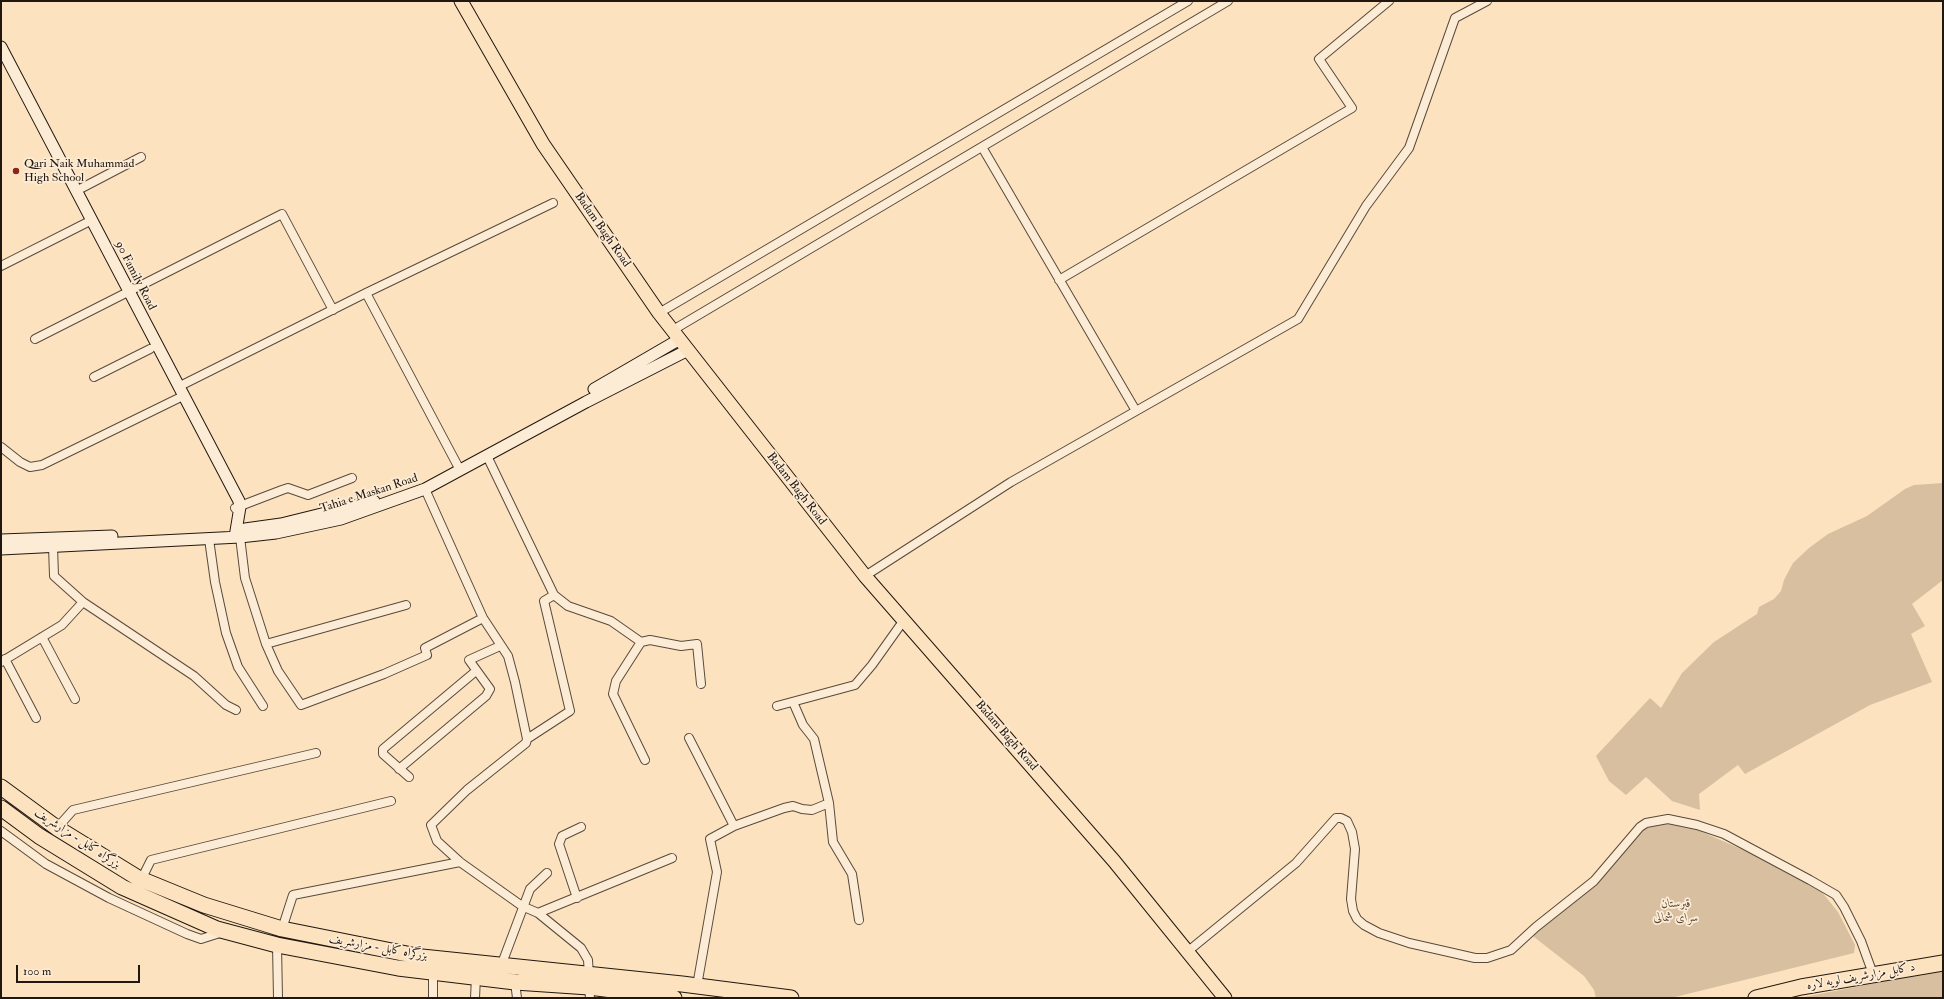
<!DOCTYPE html>
<html>
<head>
<meta charset="utf-8">
<style>
  body { margin:0 }
  #map { position:relative; width:1944px; height:999px; overflow:hidden; background:#fce2be; font-family:"IM FELL Double Pica",serif }
  canvas { display:block }
  .frame { position:absolute; inset:0; border:2px solid #211710; pointer-events:none }
  .scale { position:absolute; left:16px; top:965px; width:124px; height:18px; box-sizing:border-box; border:2px solid #211710; border-top:0; padding-left:5px; font-size:12px; line-height:14px; white-space:nowrap; color:#211710; -webkit-text-stroke:3px #fdecd5; paint-order:stroke }
</style>
</head>
<body>
<div id="map">
<canvas width="1944" height="999"></canvas>
<div class="frame"></div>
<div class="scale">100 m</div>
</div>
<script>
const ctx = document.querySelector('canvas').getContext('2d');
ctx.lineJoin = 'round';
function paint(path, color) { ctx.fillStyle = color; ctx.fill(path, 'evenodd'); }
const toPath = rows => new Path2D(rows.map(r => 'M' + r).join(''));
function stroke(path, color, width, dash) { ctx.strokeStyle = color; ctx.lineWidth = width; ctx.lineCap = dash ? 'butt' : 'round'; ctx.setLineDash(dash || []); ctx.stroke(path); }
function label(font, color, halo, rows, align = 'center') {
  ctx.font = font + ' "IM FELL Double Pica",Amiri,serif'; ctx.lineWidth = 3.5; ctx.setLineDash([]); ctx.textBaseline = 'middle'; ctx.strokeStyle = halo; ctx.fillStyle = color; for (const [text, x, y, turn = 0] of rows) {
    ctx.save(); ctx.translate(x, y); ctx.rotate((+turn || 0) * Math.PI / 180); ctx.textAlign = isNaN(turn) ? turn : align; if (halo) ctx.strokeText(text, 0, 0); ctx.fillText(text, 0, 0); ctx.restore();
  }
}
paint(toPath([
  [1943,483,1943,580,1912,604,1925,626,1911,634,1932,682,1870,705,1745,774,1738,765,1699,794,1700,810,1672,801,1646,777,1626,795,1609,781,1596,756,1650,698,1661,708,1682,673,1714,642,1757,614,1759,607,1774,599,1781,591,1784,580,1793,563,1809,548,1828,534,1867,516,1905,489,1914,485],
  [1648,818,1670,818,1748,852,1821,891,1838,912,1855,945,1854,953,1671,998,1596,998,1594,990,1584,976,1529,933,1601,871,1626,839],
  [1943,970,1943,998,1799,998]
]), '#d7bfa0');
const street = toPath([
  [982,147,1136,411],
  [76,191,141,157],
  [1,266,92,220],
  [1059,280,1352,108,1319,59,1389,1],
  [366,293,460,470],
  [659,313,1188,1],
  [673,330,1228,1],
  [35,339,282,214,333,310],
  [94,377,150,349],
  [178,387,366,293,553,203],
  [1,447,20,462,30,467,42,465,183,396],
  [487,456,554,595,568,606,611,621,641,642],
  [425,489,483,618,508,656,515,682,527,739],
  [235,508,282,490,288,488,308,495,352,478],
  [240,537,245,578,266,644,278,671,301,705,384,674,427,655,425,648,483,618],
  [209,539,215,582,226,633,238,667,263,706],
  [53,546,54,576,83,602,194,676,226,705,236,710],
  [865,576,1011,482,1298,319,1366,206,1409,148,1455,18,1487,1],
  [554,595,544,601,570,711,527,739,526,743,467,790,431,825,437,841,460,862,522,906,538,913,581,948,588,960,589,975],
  [42,637,75,699],
  [266,644,406,605],
  [5,659,36,718],
  [1,662,62,625,83,602],
  [793,702,803,725,814,739,829,803,833,842,852,874,859,920],
  [777,706,855,685,872,665,904,620],
  [689,738,734,826],
  [645,760,613,694,616,681,641,642,650,640,681,646,697,644,701,684],
  [399,769,486,696,490,689,469,660,500,646],
  [409,777,383,754,383,749,476,671],
  [57,828,73,810,316,753],
  [1,831,46,864,109,898,187,934,201,939,223,932],
  [141,880,151,860,391,801],
  [577,898,559,844,562,836,581,827],
  [538,913,672,858],
  [282,929,293,895,460,862],
  [277,945,278,998],
  [1187,952,1296,863,1336,818,1341,818,1347,821,1352,832,1355,849,1351,899,1353,911,1357,919,1364,925,1379,933,1409,943,1475,958,1487,958,1511,950,1536,927,1594,881,1640,827,1646,823,1668,819,1697,825,1724,834,1810,880,1836,895,1844,907,1861,941,1873,974],
  [501,966,530,889,547,873],
  [433,972,433,998],
  [515,982,517,998],
  [697,986,717,872,710,839,734,826,784,808,793,806,802,809,812,810,829,803],
  [589,987,590,998],
  [475,998,476,977]
]);
const secondary = toPath([
  [1,47,239,501,240,507,235,537],
  [594,389,680,339],
  [245,529,281,524,374,501],
  [1,540,112,536],
  [1,549,240,537,276,533,341,519,425,489,586,402,688,350]
]);
const primary = toPath([
  [461,1,543,144,659,313,865,576,1114,861,1225,998]
]);
const highway = toPath([
  [1,787,57,828,138,878,204,905,282,929,422,957,682,984,791,998],
  [1,808,39,836,122,887,217,929,277,945,398,968,515,982,589,987,674,998],
  [1756,998,1801,987,1943,963]
]);
stroke(street, '#584a3c', 10);
stroke(secondary, '#211710', 13);
stroke(primary, '#211710', 15);
stroke(highway, '#211710', 17);
stroke(street, '#fdecd5', 8);
stroke(secondary, '#fdecd5', 11);
stroke(primary, '#fce2be', 13);
stroke(highway, '#fce2be', 15);
for (const [x, y, r, color] of [
  [16,171,4,"#8f2418"]
]) { const dot = new Path2D(); dot.arc(x, y, r, 0, 2 * Math.PI); ctx.fillStyle = color; ctx.fill(dot); stroke(dot, '#fdecd5', 1.5); }
label('12px', '#211710', '#fdecd5', [
  ["Qari Naik Muhammad",24,164],
  ["High School",24,178]
], 'left');
label('12px', '#211710', '#fdecd5', [
  ["Badam Bagh Road",602,230,55],
  ["90 Family Road",135,276,63],
  ["Badam Bagh Road",796,489,52],
  ["Tahia e Maskan Road",369,494,-18],
  ["Badam Bagh Road",1006,736,49],
  ["بزرگراه کابل - مزارشریف",77,839,33],
  ["بزرگراه کابل - مزارشریف",378,948,10],
  ["د کابل مزارشریف لویه لاره",1861,977,-10]
]);
label('italic 12px', '#58493b', '#fdecd5', [
  ["قبرستان",1676,904],
  ["سرای شمالی",1676,918]
]);
</script>
</body>
</html>
